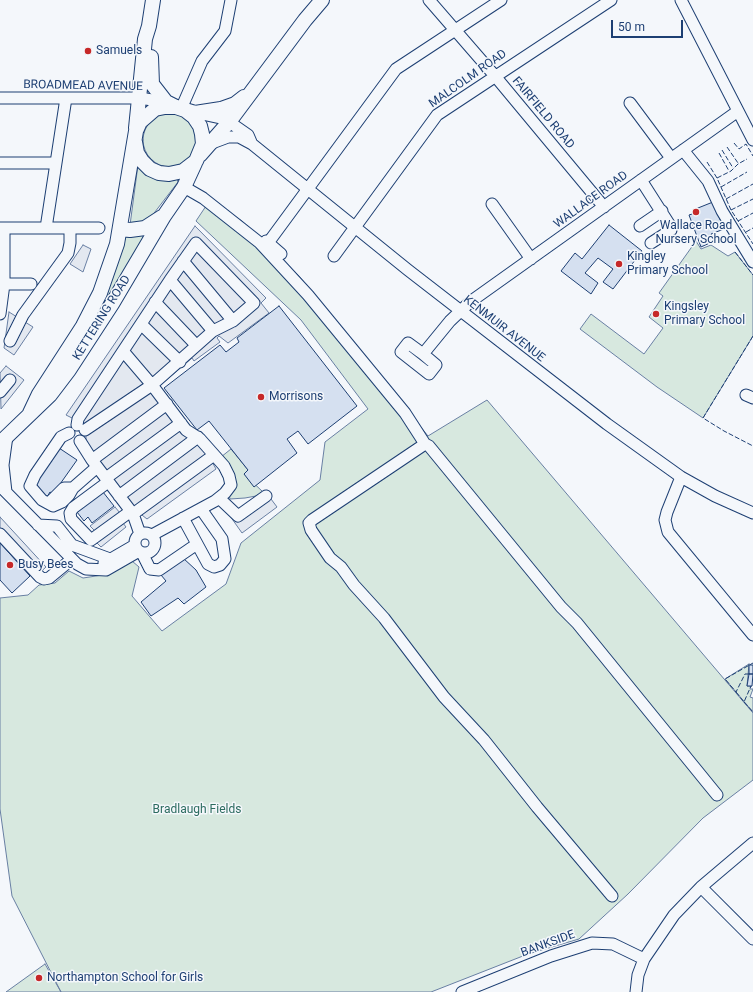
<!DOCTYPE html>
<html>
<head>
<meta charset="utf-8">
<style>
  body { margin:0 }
  #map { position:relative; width:753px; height:992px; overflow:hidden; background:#f4f7fb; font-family:Roboto,sans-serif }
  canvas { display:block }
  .scale { position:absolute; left:611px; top:20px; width:72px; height:18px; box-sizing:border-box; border:2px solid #1d3f73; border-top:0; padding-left:5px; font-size:12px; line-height:14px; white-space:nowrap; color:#1d3f73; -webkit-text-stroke:3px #f4f7fb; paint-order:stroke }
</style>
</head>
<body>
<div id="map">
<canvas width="753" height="992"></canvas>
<div class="scale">50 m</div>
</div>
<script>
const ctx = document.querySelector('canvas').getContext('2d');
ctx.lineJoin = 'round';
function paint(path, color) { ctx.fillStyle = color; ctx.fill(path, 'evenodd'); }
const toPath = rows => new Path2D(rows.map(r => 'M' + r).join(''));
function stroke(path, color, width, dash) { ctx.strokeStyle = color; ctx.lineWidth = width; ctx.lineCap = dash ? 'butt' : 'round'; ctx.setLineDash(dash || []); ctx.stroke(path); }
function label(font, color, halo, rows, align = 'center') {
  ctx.font = font + ' Roboto,sans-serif'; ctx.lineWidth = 3; ctx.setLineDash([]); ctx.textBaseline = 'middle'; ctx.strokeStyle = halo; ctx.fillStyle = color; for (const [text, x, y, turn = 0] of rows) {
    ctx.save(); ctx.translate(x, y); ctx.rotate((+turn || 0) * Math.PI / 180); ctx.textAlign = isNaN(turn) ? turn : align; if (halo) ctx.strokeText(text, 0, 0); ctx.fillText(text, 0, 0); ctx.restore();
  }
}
const green = toPath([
  '143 140a27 27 0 1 1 54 0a27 27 0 1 1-54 0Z',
  [138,165,177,179,178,182,148,221,130,225,138,165],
  [210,200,242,221,299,276,428,436,487,400,753,713,753,780,703,818,628,894,579,939,528,954,431,992,61,992,12,896,0,809,0,598,28,595,39,585,55,583,69,571,83,578,109,574,132,561,139,567,132,596,162,631,226,584,241,543,320,480,325,442,368,409,301,320,196,221,210,200],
  [146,232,137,250,106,304,102,301,127,234,146,232],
  [696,241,701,249,711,245,728,256,735,252,753,275,753,336,703,418,657,387,580,329,591,314,644,354,663,328,649,317,663,296,659,293,696,241],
  [231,449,248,470,244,474,263,492,256,496,245,498,230,499,221,457,231,449],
  [749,664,747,686,751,686,750,689,753,689,750,697,753,698,753,712,725,679,749,664],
  [45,964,61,992,6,992,45,964]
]);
paint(green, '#d7e8df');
stroke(green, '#687fa3', 1);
const parking = toPath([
  [195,226,266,298,261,303,269,313,228,343,219,336,217,338,220,342,194,361,192,358,157,388,197,435,216,469,147,519,133,508,86,444,86,425,66,415,195,226],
  [83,245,91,249,83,272,70,264,83,245],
  [9,312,33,327,14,355,4,348,9,312],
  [6,366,24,380,1,409,0,373,6,366],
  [265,491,277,507,242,533,230,516,265,491],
  [115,507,120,513,117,515,126,527,101,547,90,536,96,532,90,526,115,507],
  [0,517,46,567,34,578,0,540,0,517]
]);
paint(parking, '#e3e8f0');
stroke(parking, '#687fa3', 1);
const building = toPath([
  [713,202,724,229,711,234,714,241,701,247,689,215,695,213,693,210,713,202],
  [609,225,642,251,613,289,603,282,613,269,598,258,585,273,598,283,591,294,561,271,575,253,582,259,609,225],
  [279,306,357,406,308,444,298,431,287,439,297,453,254,487,244,474,248,470,209,421,197,430,164,388,220,345,226,352,239,342,237,338,279,306],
  [59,448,77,460,53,494,50,492,47,497,36,489,34,485,59,448],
  [103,492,114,506,92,523,88,517,84,521,77,512,103,492],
  [0,543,30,576,12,593,0,580,0,543],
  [183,558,196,570,206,587,184,604,178,598,151,616,141,602,166,581,161,575,183,558],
  [749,665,753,665,753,674,749,674,749,665],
  [749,674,753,674,752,686,747,686,749,674]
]);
paint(building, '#d5e0f0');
stroke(building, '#1d3f73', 1);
const minor = toPath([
  [429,0,495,76,604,207],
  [681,0,753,140],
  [0,98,139,98,166,102],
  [630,103,671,158],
  [181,109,202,61,225,31,231,0],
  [202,114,225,119,248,135,251,142],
  [212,143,228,137,239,137,252,144,408,270,607,424,681,477,715,496,753,513],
  [683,150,708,181,722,211,753,262],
  [0,163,56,163],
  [641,180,671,227,671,230,651,243],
  [184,187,203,198,260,243,308,295,405,413,425,444,429,446,561,607,577,623,717,795],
  [492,204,531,259],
  [640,226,662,211],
  [0,228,99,228],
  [46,228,66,98],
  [266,241,281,254],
  [268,243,396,69,501,0],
  [334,256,437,115,611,0],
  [183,261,233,321],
  [170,280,213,331],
  [4,284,31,284],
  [155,302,196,345],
  [0,314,4,284,4,228],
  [141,324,180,362],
  [10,341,23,315,68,253,70,243,70,228],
  [423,354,408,343,401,352,429,374,436,365,423,354,450,321,470,302,738,111],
  [0,392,10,380],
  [746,395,753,398],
  [77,425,78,419,170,280,196,243,254,303,233,321,213,331,152,385,123,351],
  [85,430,152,385,186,430,200,439,224,466,229,476,231,485,225,493,215,501,152,535],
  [69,433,61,437,35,475,30,486,42,500,53,506,62,502,69,495,73,488],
  [80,441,92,460,133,514,140,534],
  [425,444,312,520,309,523,311,530,330,558,341,567,354,585,384,618,444,697,484,740,537,807,612,896],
  [92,460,167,404],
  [681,477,667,512,665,520,668,532,753,635],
  [106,478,181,423],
  [108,482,73,508,70,513,71,519,91,540,131,511],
  [0,486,77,564,86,569,106,570,139,551],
  [6,492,3,465,7,436],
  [119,496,198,437],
  [219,498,238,516,266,496],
  [49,503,64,488,73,488,97,467],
  [133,514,214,455],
  [183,518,208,564,214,567,220,565,225,559,222,539,201,509],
  [38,525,57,526,72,545,110,559],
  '135 543a10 10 0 1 1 20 0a10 10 0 1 1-20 0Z',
  [0,534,40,577,44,579,49,578,72,559],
  [142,553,150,569,159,570,197,544],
  [104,563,135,545],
  [701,887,753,939],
  [462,992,551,956,592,943,613,944,644,959],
  [636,992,638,975,644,959,674,915,701,887,753,843]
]);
const major = toPath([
  [151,57,152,84,166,102,176,107],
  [185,110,195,113,221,109,235,104,244,97],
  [136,128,145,39,149,26,153,0],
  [200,155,229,122,305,20,322,0],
  [120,229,130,230,145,228,162,217],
  [30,413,39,394,83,326,100,293,117,244,136,131,140,122,155,109,165,107,176,107,185,110,194,117,200,126,202,134,203,144,196,161,183,171,169,174,159,173,150,169,142,161,137,153,135,142],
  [0,443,50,395,69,370,112,304,164,216,184,187,195,163]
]);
stroke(minor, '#1d3f73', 13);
stroke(major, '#1d3f73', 16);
stroke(minor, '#f4f7fb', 11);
stroke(major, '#f4f7fb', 14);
stroke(toPath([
  [734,143,739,149,746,144,753,156],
  [727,147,738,163],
  [722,150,733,168],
  [719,153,729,171],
  [707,162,717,178,731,210,753,244],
  [717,178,731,171,738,164,747,159],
  [721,187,747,172],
  [726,199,753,184],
  [731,210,753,199],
  [738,221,753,213],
  [746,232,753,228],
  [735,252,753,275],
  [753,336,703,418,724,431,753,446],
  [749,674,745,674,736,692,725,679,753,663],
  [736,692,744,702,751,686],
  [744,702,753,712]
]), '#1d3f73', 1, [5, 2]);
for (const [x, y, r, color] of [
  [88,51,4,"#c62828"],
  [696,212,4,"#c62828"],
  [619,264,4,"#c62828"],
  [656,314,4,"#c62828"],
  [261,397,4,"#c62828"],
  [10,565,4,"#c62828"],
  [39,978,4,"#c62828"]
]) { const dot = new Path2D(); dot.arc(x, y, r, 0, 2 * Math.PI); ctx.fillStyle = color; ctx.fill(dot); stroke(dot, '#f4f7fb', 1.5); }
label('12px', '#1d3f73', '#f4f7fb', [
  ["Samuels",96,51],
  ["Wallace Road",696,226,"center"],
  ["Nursery School",696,240,"center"],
  ["Kingley",627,257],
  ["Primary School",627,271],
  ["Kingsley",664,307],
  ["Primary School",664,321],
  ["Morrisons",269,397],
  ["Busy Bees",18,565],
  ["Northampton School for Girls",47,978]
], 'left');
label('12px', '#1d3f73', '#f4f7fb', [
  ["MALCOLM ROAD",468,79,-35],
  ["BROADMEAD AVENUE",83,86,1],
  ["FAIRFIELD ROAD",543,113,50],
  ["WALLACE ROAD",591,200,-36],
  ["KETTERING ROAD",102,318,-58],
  ["KENMUIR AVENUE",504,329,38],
  ["BANKSIDE",548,944,-20]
]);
label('12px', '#2c6c60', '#f4f7fb', [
  ["Bradlaugh Fields",197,810]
]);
</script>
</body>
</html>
